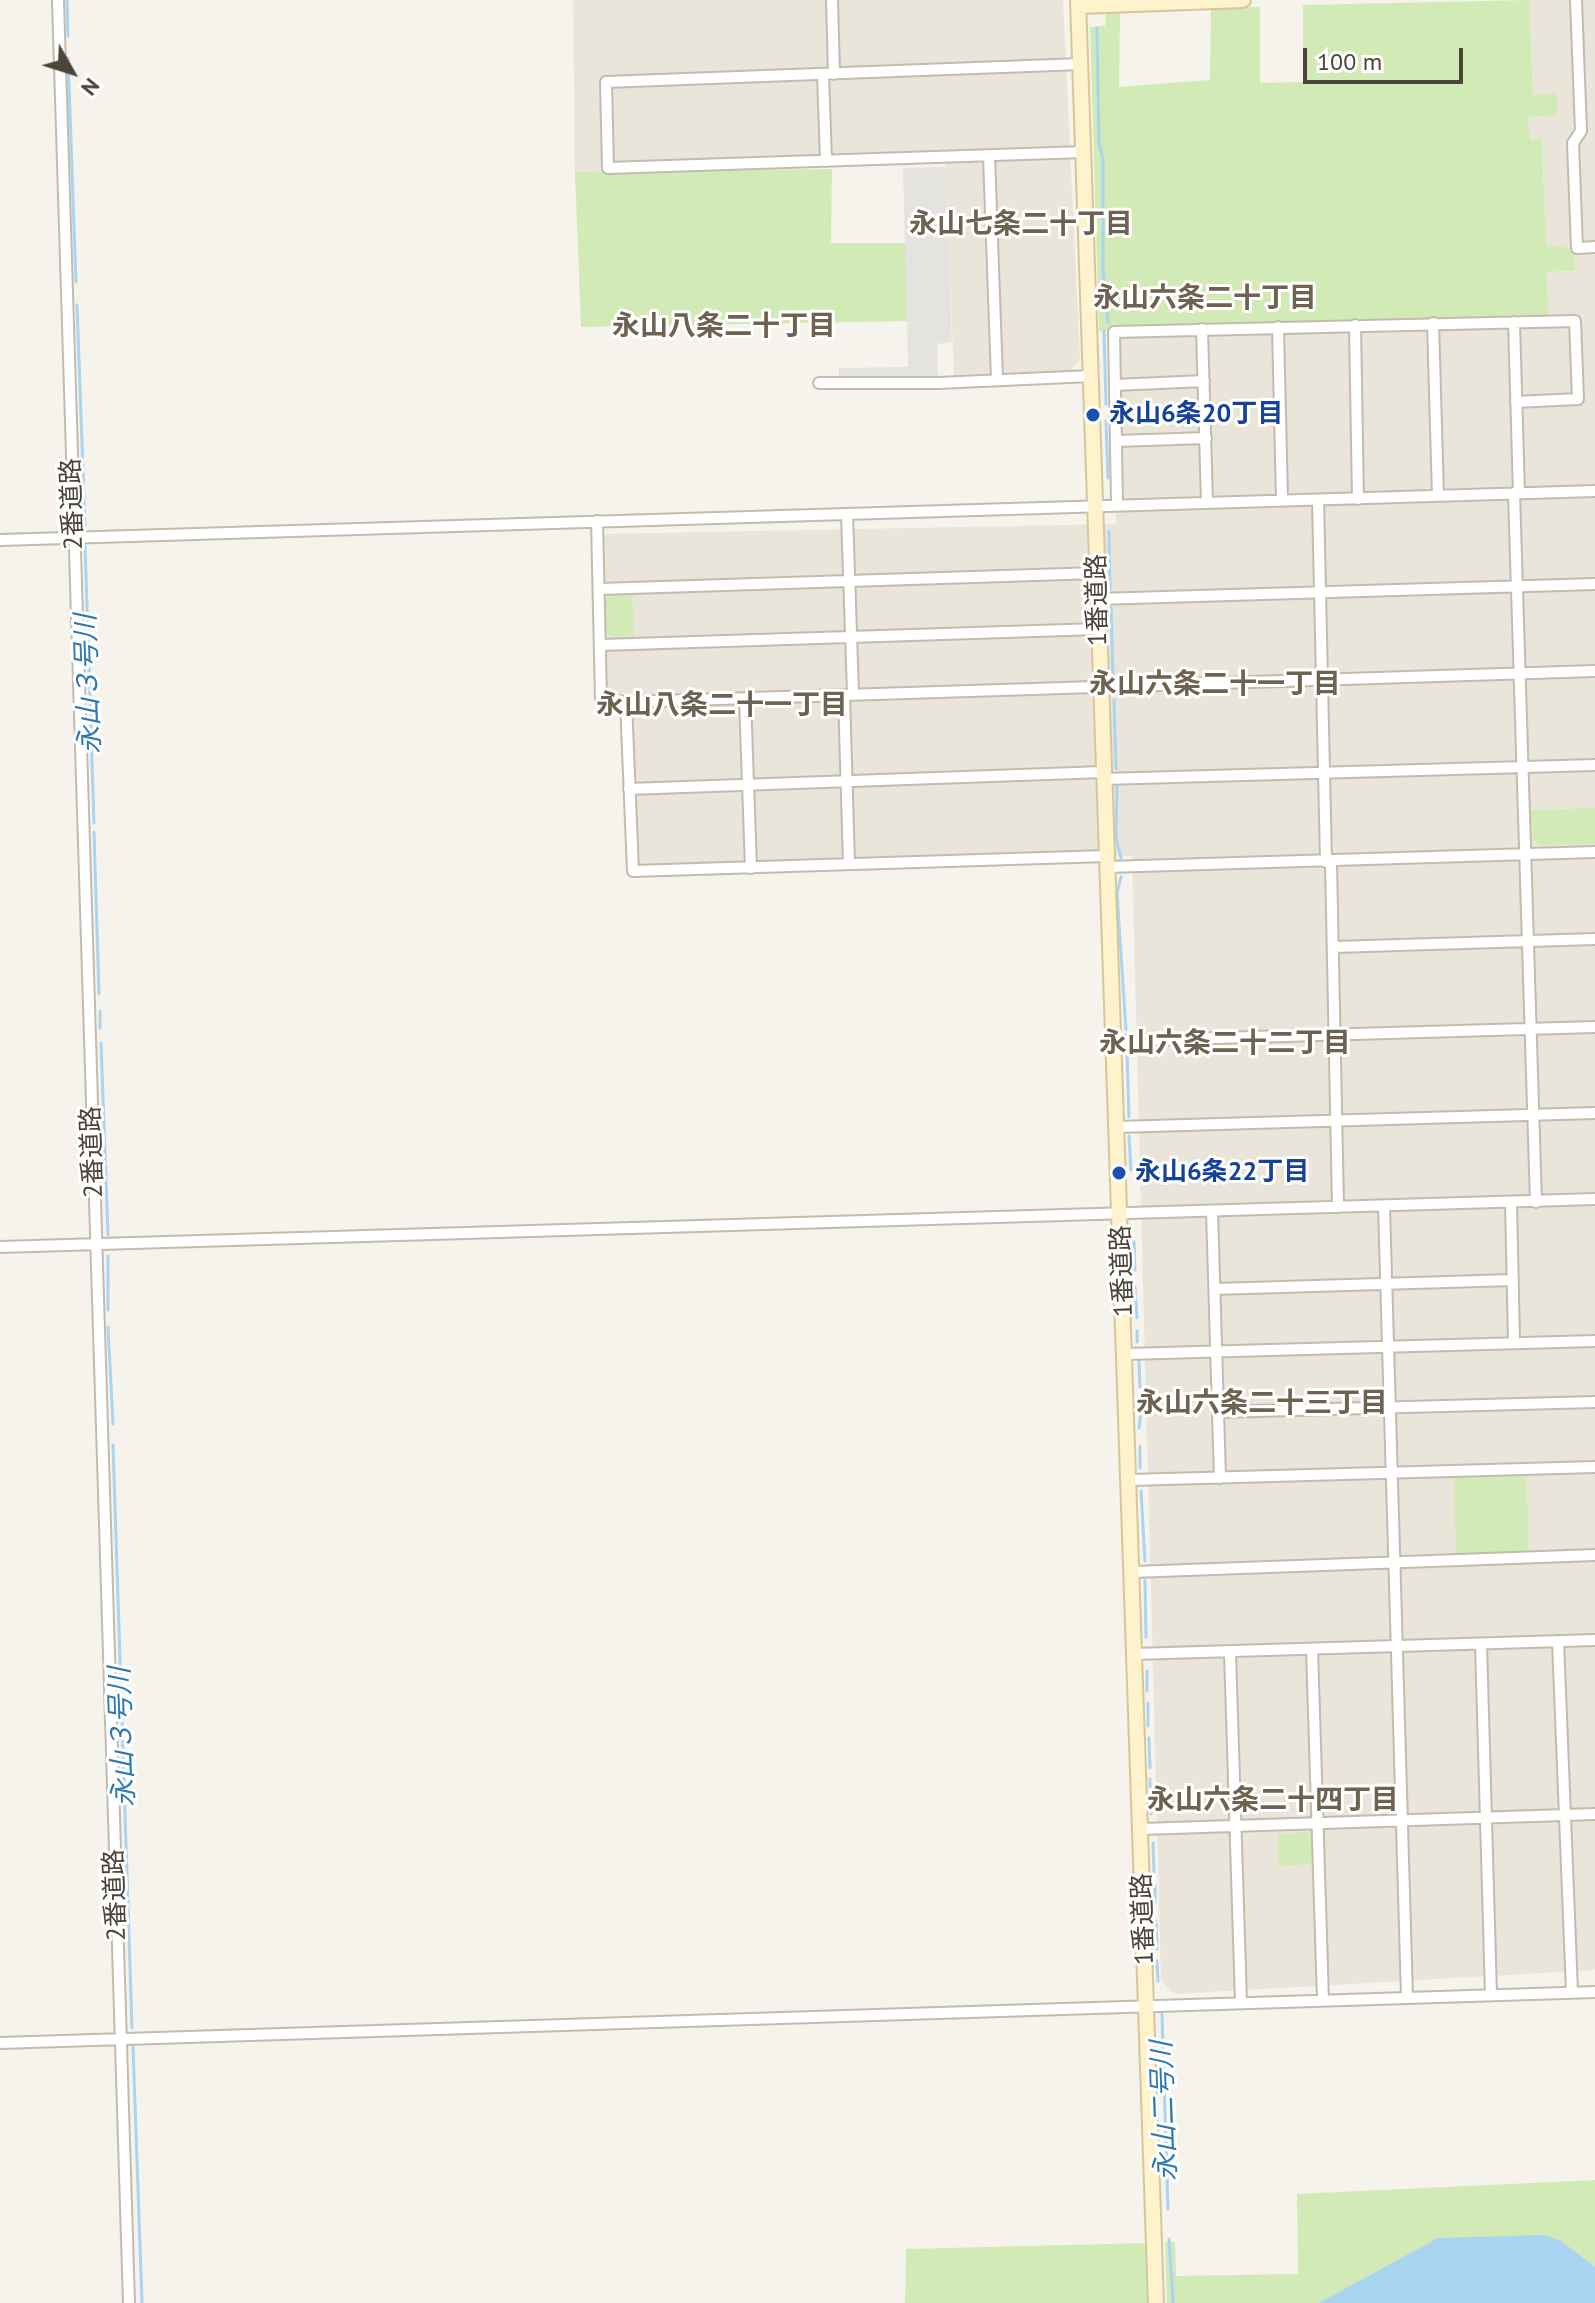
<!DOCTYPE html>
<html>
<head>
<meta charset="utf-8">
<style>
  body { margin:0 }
  #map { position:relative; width:1595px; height:2303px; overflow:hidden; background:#f6f3ec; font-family:"PT Sans",sans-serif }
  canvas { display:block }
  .north { position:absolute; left:32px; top:32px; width:80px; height:80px; -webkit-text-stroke:6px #fff; paint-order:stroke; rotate:129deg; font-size:22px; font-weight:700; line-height:32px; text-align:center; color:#4b4439 }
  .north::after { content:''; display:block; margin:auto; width:28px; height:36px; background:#4b4439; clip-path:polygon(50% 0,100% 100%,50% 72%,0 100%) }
  .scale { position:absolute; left:1303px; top:48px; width:160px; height:36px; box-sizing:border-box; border:4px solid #4b4439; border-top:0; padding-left:10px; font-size:24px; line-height:28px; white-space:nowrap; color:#4b4439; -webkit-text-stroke:6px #fff; paint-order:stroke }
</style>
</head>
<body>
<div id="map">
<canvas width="1595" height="2303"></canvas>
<div class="north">N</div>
<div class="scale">100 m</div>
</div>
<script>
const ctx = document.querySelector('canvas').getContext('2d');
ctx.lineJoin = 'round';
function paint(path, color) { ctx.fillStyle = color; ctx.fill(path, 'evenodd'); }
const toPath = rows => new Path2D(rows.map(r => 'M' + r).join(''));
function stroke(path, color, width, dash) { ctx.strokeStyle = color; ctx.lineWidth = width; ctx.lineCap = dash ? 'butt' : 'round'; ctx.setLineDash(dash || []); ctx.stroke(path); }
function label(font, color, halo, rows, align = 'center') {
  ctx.font = font + ' "PT Sans","Noto Sans JP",sans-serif'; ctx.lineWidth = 6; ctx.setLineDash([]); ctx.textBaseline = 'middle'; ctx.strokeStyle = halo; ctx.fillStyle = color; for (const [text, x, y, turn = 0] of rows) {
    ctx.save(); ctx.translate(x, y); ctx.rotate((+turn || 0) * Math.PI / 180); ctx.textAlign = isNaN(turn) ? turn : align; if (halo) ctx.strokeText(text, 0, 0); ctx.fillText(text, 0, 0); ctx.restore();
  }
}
paint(toPath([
  [573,0,1063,0,1080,360,1070,371,954,375,945,150,619,162,603,174,575,172],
  [1529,0,1595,0,1595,1970,1175,1994,1161,1981,1132,856,636,868,633,693,615,694,607,688,601,534,1116,524,1109,369,1119,369,1116,331,1546,272,1574,271,1565,247,1546,244,1542,140,1530,140,1528,116,1558,115,1557,94,1533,95]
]), '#eae5da');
paint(toPath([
  [1529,0,1533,95,1557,93,1558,115,1528,117,1530,140,1542,139,1546,244,1565,247,1574,253,1575,271,1546,272,1549,317,1099,331,1090,27,1105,26,1106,13,1120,12,1119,87,1210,80,1211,8,1260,7,1260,83,1303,82,1303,5],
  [832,169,831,243,905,243,907,321,581,327,575,172],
  [611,593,632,593,634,636,612,637,605,630,605,600],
  [1595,808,1595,844,1539,845,1533,838,1531,810],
  [1527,1476,1528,1553,1456,1555,1454,1478],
  [1307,1832,1312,1836,1312,1864,1278,1866,1278,1834],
  [1595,2180,1595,2303,1167,2303,1165,2242,1175,2242,1176,2276,1298,2274,1297,2194],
  [1147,2243,1149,2303,905,2303,906,2249]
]), '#d2eab5');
paint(toPath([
  [946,167,952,342,937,344,938,383,839,383,839,368,908,367,903,168]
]), '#e5e3e0');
paint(toPath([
  [1544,2235,1561,2241,1595,2267,1595,2303,1319,2303,1438,2238]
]), '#a9d4f2');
stroke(toPath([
  [67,0,68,36],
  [1097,28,1099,143,1103,159,1103,272,1108,323],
  [68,58,76,282],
  [77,305,85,526],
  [1104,331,1106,404],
  [1106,421,1108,478],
  [1109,531,1110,589],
  [85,546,94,823],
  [1111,608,1113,676],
  [1114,700,1116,769],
  [1117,787,1116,838,1121,858],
  [94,832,99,994],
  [1121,877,1117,893,1126,1030],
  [100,1011,100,1028],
  [101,1043,108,1235],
  [1127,1052,1129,1117],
  [1129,1136,1131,1170],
  [1134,1242,1135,1270],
  [108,1256,108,1310],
  [1135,1287,1137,1318],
  [108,1327,113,1424],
  [1137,1331,1137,1342],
  [1139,1361,1140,1387],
  [1139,1428,1141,1411],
  [113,1445,132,2028],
  [1140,1468,1140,1446],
  [1141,1491,1145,1561],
  [1145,1580,1146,1637],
  [1147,1671,1147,1691],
  [1148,1703,1148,1726],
  [1149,1738,1150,1768],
  [1150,1779,1150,1787],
  [1151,1800,1151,1814],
  [1153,1843,1154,1872],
  [1155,1885,1155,1904],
  [1156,1921,1157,1949],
  [1157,1961,1158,1981],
  [1162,2014,1168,2209],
  [133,2047,142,2303],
  [1169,2239,1173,2303]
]), '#a9d4f2', 3);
const street = toPath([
  [58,0,129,2303],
  [832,0,834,74],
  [1576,0,1581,131,1573,143,1577,248,1595,247],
  [1081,64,606,82,608,168,1084,152],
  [823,74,826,161],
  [989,156,997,379],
  [1514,322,1519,493],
  [1433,323,1438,496],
  [1355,325,1358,499],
  [1278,327,1282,500],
  [1202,329,1207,503],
  [819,383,938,383,1091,376],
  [1115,385,1204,381],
  [1117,441,1206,438],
  [1514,493,1536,1202],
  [1318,500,1326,862],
  [1117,505,1114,332,1575,321,1578,399,1516,402],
  [847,514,853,694],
  [597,521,601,699,626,702,1595,671],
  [0,540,1595,491],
  [600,589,1097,573],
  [1098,599,1595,584],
  [601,645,1098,629],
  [844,695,849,864],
  [745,698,751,868],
  [626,702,633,871,1106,856],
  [1104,779,1595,765],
  [629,789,1103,772],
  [1331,862,1338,1207],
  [1107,867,1595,852],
  [1334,947,1595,939],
  [1113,1041,1595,1027],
  [1117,1127,1595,1113],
  [1511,1202,1514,1341],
  [1384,1207,1407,1997],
  [1212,1211,1220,1478],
  [0,1247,1595,1199],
  [1215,1289,1513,1280],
  [1126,1354,1595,1341],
  [1219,1412,1595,1402],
  [1130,1480,1595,1467],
  [1133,1572,1595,1555],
  [1558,1641,1572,1992],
  [1481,1644,1491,1995],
  [1312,1649,1323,2000],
  [1230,1652,1241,2002],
  [1135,1654,1595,1640],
  [1142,1829,1595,1814],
  [0,2043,1595,1992]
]);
const secondary = toPath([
  [1078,0,1156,2303],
  [1079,6,1243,0]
]);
stroke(street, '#c2bbae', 14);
stroke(secondary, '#d6c79b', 18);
stroke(street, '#fff', 10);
stroke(secondary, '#fff3cd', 14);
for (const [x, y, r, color] of [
  [1093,415,8,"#1a4fb4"],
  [1119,1173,8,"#1a4fb4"]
]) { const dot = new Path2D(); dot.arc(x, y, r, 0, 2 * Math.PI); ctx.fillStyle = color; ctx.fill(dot); stroke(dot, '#fff', 3); }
label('bold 26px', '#164399', '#fff', [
  ["永山6条20丁目",1109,415],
  ["永山6条22丁目",1135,1173]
], 'left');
label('26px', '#4b4439', '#fff', [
  ["2番道路",73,504,-92],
  ["1番道路",1098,600,-91],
  ["2番道路",93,1152,-92],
  ["1番道路",1123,1271,-92],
  ["2番道路",116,1895,-92],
  ["1番道路",1144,1919,-92]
]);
label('bold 28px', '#6e6250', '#fff', [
  ["永山七条二十丁目",1021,225],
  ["永山六条二十丁目",1205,299],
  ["永山八条二十丁目",724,327],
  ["永山六条二十一丁目",1215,685],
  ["永山八条二十一丁目",722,706],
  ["永山六条二十二丁目",1225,1044],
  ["永山六条二十三丁目",1262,1404],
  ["永山六条二十四丁目",1273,1801]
]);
label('italic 28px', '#2e7ab2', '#fff', [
  ["永山３号川",89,684,-92],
  ["永山３号川",123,1737,-92],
  ["永山二号川",1165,2111,-92]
]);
</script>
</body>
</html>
